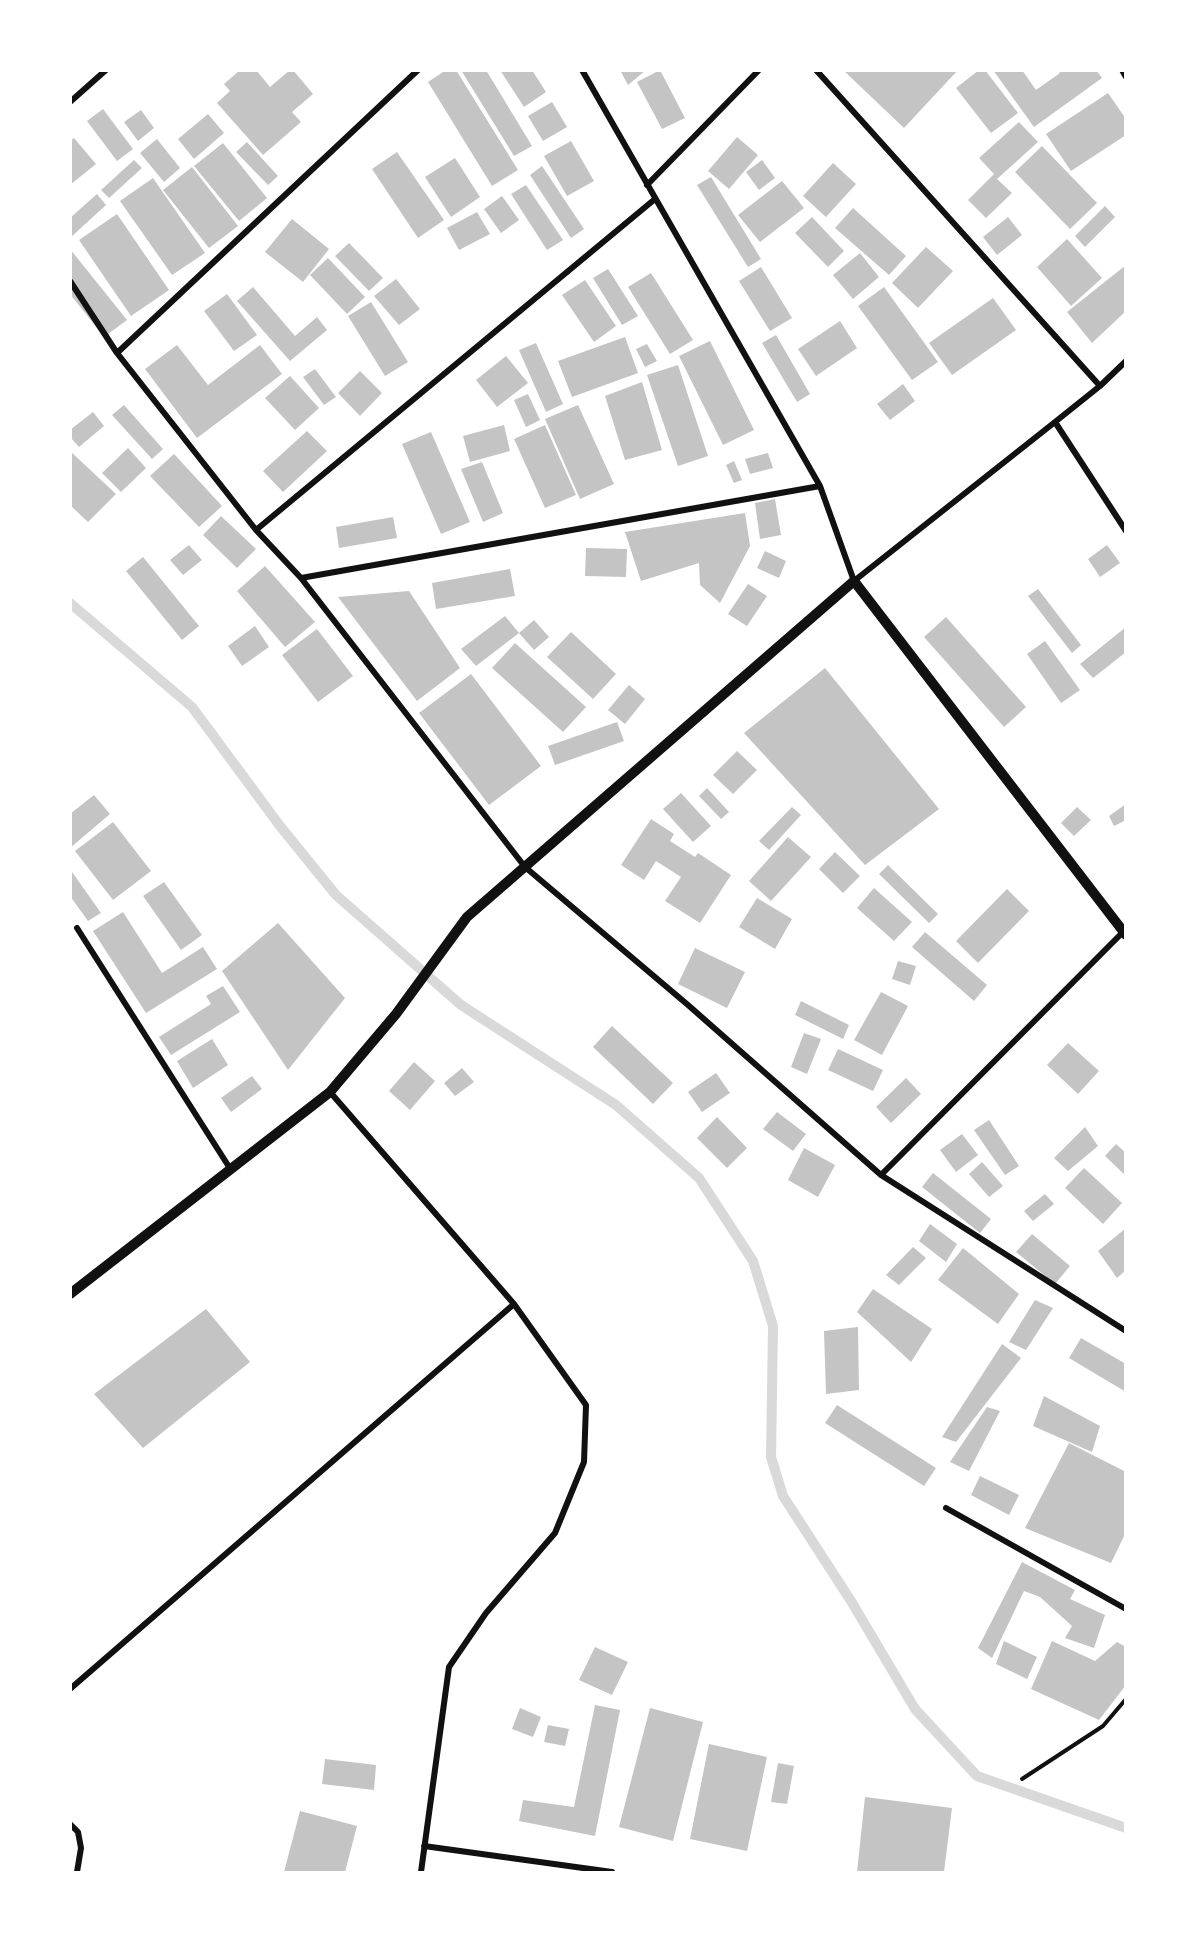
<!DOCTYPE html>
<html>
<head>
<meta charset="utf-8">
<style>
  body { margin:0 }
  #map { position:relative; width:1196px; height:1943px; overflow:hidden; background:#fff; font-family:"Nunito Sans",sans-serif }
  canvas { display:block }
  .frame { position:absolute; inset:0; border:72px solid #fff; pointer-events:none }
</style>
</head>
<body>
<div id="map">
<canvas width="1196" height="1943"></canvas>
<div class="frame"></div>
</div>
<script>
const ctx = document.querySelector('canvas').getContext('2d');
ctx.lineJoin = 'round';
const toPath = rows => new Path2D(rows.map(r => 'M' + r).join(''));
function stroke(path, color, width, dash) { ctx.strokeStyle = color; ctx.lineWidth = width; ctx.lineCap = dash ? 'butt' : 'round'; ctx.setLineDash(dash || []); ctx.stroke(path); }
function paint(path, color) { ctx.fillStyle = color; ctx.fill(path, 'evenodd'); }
stroke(toPath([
  [70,603,192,707,280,826,336,895,461,1005,616,1105,699,1178,753,1261,773,1326,771,1457,783,1496,851,1601,915,1709,977,1776,1126,1828]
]), '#d9d9d9', 10);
paint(toPath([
  [240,70,256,70,270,87,290,70,293,70,313,94,292,112,301,122,263,155,217,103,230,91,224,84],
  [446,70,456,70,518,170,492,186,428,82],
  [461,70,486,70,532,146,514,156],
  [500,70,532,70,546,92,524,107],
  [620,70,646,70,628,85],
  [660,70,685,118,662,129,637,82],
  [843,70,958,70,904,128],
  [979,70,985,70,1018,113,991,133,956,88],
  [993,70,1022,70,1036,90,1060,73,1058,70,1096,70,1102,78,1034,127],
  [1108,93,1126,119,1126,135,1071,171,1046,134],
  [552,102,567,127,543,141,528,116],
  [103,109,133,149,117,161,87,121],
  [141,110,154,128,138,141,124,122],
  [208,114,224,133,194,159,178,139],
  [1019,122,1038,142,997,179,1012,193,986,218,968,200,994,174,979,158],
  [737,137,758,155,729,189,708,171],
  [74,138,96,164,70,185,70,141],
  [157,139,180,168,164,182,140,153],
  [571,141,594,181,567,196,544,156],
  [247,142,278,176,268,185,236,152],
  [223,143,267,198,239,221,194,166],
  [1042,146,1097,203,1070,229,1015,172],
  [397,152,444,220,418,238,372,169],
  [455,158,480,197,451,217,425,177],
  [134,160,142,168,109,198,101,190],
  [762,160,775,178,759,190,746,172],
  [833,163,856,184,826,217,803,196],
  [542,166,584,229,571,238,530,175],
  [192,167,238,226,209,248,163,190],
  [711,177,761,259,748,267,697,185],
  [153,178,205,253,172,275,120,201],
  [782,181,804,208,760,242,738,215],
  [526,185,563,240,547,250,511,194],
  [97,194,106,205,70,238,70,218],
  [502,196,519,220,501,233,484,209],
  [1105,206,1115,217,1085,247,1075,236],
  [853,208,906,256,889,275,835,228],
  [477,212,490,234,459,250,447,228],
  [117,214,169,290,131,316,79,240],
  [812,217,844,251,828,267,795,233],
  [1008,217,1022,235,997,255,983,237],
  [292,219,329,249,303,282,265,252],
  [1067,239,1102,278,1071,306,1037,267],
  [349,243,383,278,369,291,335,256],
  [926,247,953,271,918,308,892,283],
  [70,249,127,320,104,337,70,294],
  [860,253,879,277,853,299,833,275],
  [328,258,365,297,347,314,310,275],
  [1126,265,1126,311,1092,343,1067,312],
  [761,267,792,318,770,331,739,281],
  [608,269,638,316,622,325,593,278],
  [651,273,693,340,670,354,628,287],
  [396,279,420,309,399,325,374,296],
  [585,280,616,326,594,342,562,295],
  [253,287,295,336,317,317,327,330,290,361,237,301],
  [884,287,938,362,912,380,858,306],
  [227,294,257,335,234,351,204,311],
  [993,298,1016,330,952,375,929,343],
  [371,302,408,362,385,376,348,316],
  [840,321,857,348,816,376,798,349],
  [776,335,810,394,797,402,762,343],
  [625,337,638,373,572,397,558,361],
  [710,341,754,430,723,445,679,356],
  [536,343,563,404,546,412,519,350],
  [647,344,657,361,645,367,636,349],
  [177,345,208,385,260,345,282,374,197,438,145,369],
  [506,356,528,383,497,407,476,380],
  [678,365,708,456,678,466,647,375],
  [315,369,336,397,324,405,303,377],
  [360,371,382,393,360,416,338,393],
  [290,376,319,408,295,430,265,398],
  [642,382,662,450,625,460,605,396],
  [903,384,915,401,890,420,877,404],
  [528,394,540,420,526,427,514,400],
  [124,405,163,449,152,459,112,415],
  [578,405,614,484,580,499,545,419],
  [93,412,104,426,79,447,70,437,70,430],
  [504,425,510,451,470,462,463,436],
  [545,425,576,495,545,508,514,439],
  [307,431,327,451,283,492,263,471],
  [431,432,470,522,441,534,402,444],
  [128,448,146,468,121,492,102,473],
  [70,451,116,494,88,522,70,505],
  [768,453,773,468,750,474,745,459],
  [174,454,222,506,199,527,150,476],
  [734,461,742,480,734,483,726,465],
  [482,462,503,513,483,522,461,469],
  [775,499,781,535,760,539,755,503],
  [745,513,750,546,720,603,700,585,699,563,641,581,625,532],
  [221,516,256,549,237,568,203,535],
  [393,517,397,538,339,548,336,527],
  [189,545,202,560,183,575,170,560],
  [1107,545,1120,563,1100,577,1088,559],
  [586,548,627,549,626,577,585,576],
  [765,551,786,561,779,578,757,568],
  [143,557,199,626,182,640,126,571],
  [265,566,315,622,285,647,237,591],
  [510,569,515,596,436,609,432,583],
  [748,584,767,596,747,626,728,614],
  [1038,589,1081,645,1072,653,1028,596],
  [409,591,460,668,417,701,338,597],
  [505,616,519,633,476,666,461,649],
  [946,617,1026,707,1004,727,924,637],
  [534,620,549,637,534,650,519,633],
  [255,626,269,647,242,666,228,646],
  [1126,627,1126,652,1093,678,1080,664],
  [317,629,353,676,318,702,282,655],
  [571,632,616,674,593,699,547,657],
  [1045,641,1080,690,1061,703,1027,654],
  [515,643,586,707,563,732,492,668],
  [825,668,939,809,865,865,744,733],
  [471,674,541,766,489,805,419,713],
  [629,685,645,699,625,724,608,710],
  [617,722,624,741,555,765,548,746],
  [737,751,757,770,733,794,713,775],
  [707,788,729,812,721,819,699,796],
  [681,793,711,826,693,842,663,809],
  [94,795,110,814,70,848,70,814],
  [1126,804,1126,820,1114,826,1109,816],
  [792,807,801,815,769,850,759,841],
  [1077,807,1091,820,1074,836,1061,823],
  [651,819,674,834,670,841,695,857,698,853,731,875,700,923,665,901,681,877,656,861,644,880,621,865],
  [113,822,151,871,113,900,75,851],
  [788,837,811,857,771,901,749,881],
  [835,852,860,876,843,893,819,869],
  [888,865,938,914,929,923,879,874],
  [70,869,101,913,88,921,70,896],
  [164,882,202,935,181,950,143,896],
  [874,888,912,922,894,941,857,908],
  [1007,889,1029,911,978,963,956,941],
  [757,898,792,919,775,949,739,927],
  [123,912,162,973,203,947,217,969,146,1013,93,931],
  [278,923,345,998,288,1070,222,971],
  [925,932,987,985,974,1001,912,947],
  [695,948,745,972,727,1008,678,984],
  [898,961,916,966,910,985,892,979],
  [223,986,240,1012,171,1055,159,1037,211,1004,206,996],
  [881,992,908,1006,882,1055,854,1040],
  [801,1001,849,1025,843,1039,795,1015],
  [612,1026,673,1083,653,1104,593,1047],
  [804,1033,821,1039,807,1074,791,1067],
  [212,1039,228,1065,193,1088,177,1061],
  [1068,1043,1099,1071,1078,1094,1047,1065],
  [838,1049,883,1070,873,1091,828,1070],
  [414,1062,435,1081,410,1110,389,1091],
  [462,1068,474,1082,455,1096,444,1083],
  [716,1073,730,1093,702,1112,688,1092],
  [252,1076,262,1089,231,1112,221,1098],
  [906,1078,921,1094,891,1123,876,1107],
  [777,1112,806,1134,793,1151,763,1129],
  [717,1117,747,1148,727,1168,697,1138],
  [989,1120,1019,1166,1005,1175,974,1130],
  [1085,1127,1098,1146,1068,1171,1054,1158],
  [962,1134,978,1155,956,1172,940,1150],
  [1116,1144,1126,1153,1126,1176,1105,1156],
  [804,1148,835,1165,818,1197,788,1180],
  [982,1162,1003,1186,989,1197,969,1174],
  [1084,1168,1122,1203,1103,1224,1065,1188],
  [933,1173,991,1219,980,1233,922,1187],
  [1045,1194,1054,1204,1033,1221,1024,1211],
  [930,1224,957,1244,946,1262,919,1241],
  [1126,1228,1126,1270,1117,1278,1098,1251],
  [1032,1234,1070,1266,1055,1284,1016,1252],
  [913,1247,926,1258,899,1285,886,1275],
  [963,1248,1019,1294,998,1324,938,1280],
  [873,1289,932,1329,911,1362,857,1312],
  [1035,1300,1053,1308,1026,1350,1009,1342],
  [206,1309,250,1362,143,1448,94,1394],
  [858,1327,859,1390,826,1394,824,1331],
  [1081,1338,1126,1364,1126,1392,1069,1358],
  [1002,1344,1021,1358,956,1442,942,1437],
  [1044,1396,1100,1426,1092,1452,1033,1426],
  [837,1405,936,1468,924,1486,825,1423],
  [987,1407,1000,1411,969,1471,950,1462],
  [1069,1443,1126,1472,1126,1532,1111,1563,1025,1528],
  [980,1476,1019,1495,1009,1515,971,1495],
  [1022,1562,1075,1590,1070,1599,1105,1615,1094,1648,1065,1638,1072,1626,1040,1597,1024,1591,992,1658,978,1648],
  [1004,1641,1037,1657,1027,1679,996,1664],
  [1052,1641,1095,1661,1117,1642,1126,1647,1126,1685,1099,1720,1031,1689],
  [595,1647,628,1662,612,1695,579,1680],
  [595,1705,620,1710,595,1836,519,1821,523,1800,574,1807],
  [520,1708,541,1717,533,1737,512,1729],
  [650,1708,703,1722,673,1841,619,1827],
  [548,1725,569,1729,565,1746,544,1742],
  [709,1744,767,1757,747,1851,690,1839],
  [325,1759,376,1765,374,1790,322,1784],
  [778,1763,794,1766,787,1804,771,1802],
  [865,1797,952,1808,944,1872,857,1872],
  [300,1811,357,1826,345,1872,284,1872]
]), '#c4c4c4');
stroke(toPath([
  [1022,1779,1103,1726,1126,1699]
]), '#111', 4);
stroke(toPath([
  [582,70,820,486,854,581,1055,422,1100,386,1126,361],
  [816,70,1100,386],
  [1122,70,1126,77],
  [70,102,106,70],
  [647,185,759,70],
  [70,281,117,353,256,530,301,578,525,867,688,1005,881,1175,1126,1331],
  [117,353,418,70],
  [1055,422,1126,531],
  [256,530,655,199],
  [301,578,820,486],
  [77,928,231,1170],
  [330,1092,514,1304,586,1405,584,1462,555,1533,486,1613,449,1667,421,1872],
  [881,1175,1125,930],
  [946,1508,1126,1609],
  [70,1689,514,1304],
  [70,1824,78,1832,81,1848,77,1872],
  [424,1846,612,1872]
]), '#111', 6);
stroke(toPath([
  [70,1294,330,1092,396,1014,467,917,854,581,1126,935]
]), '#111', 10);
</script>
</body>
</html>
